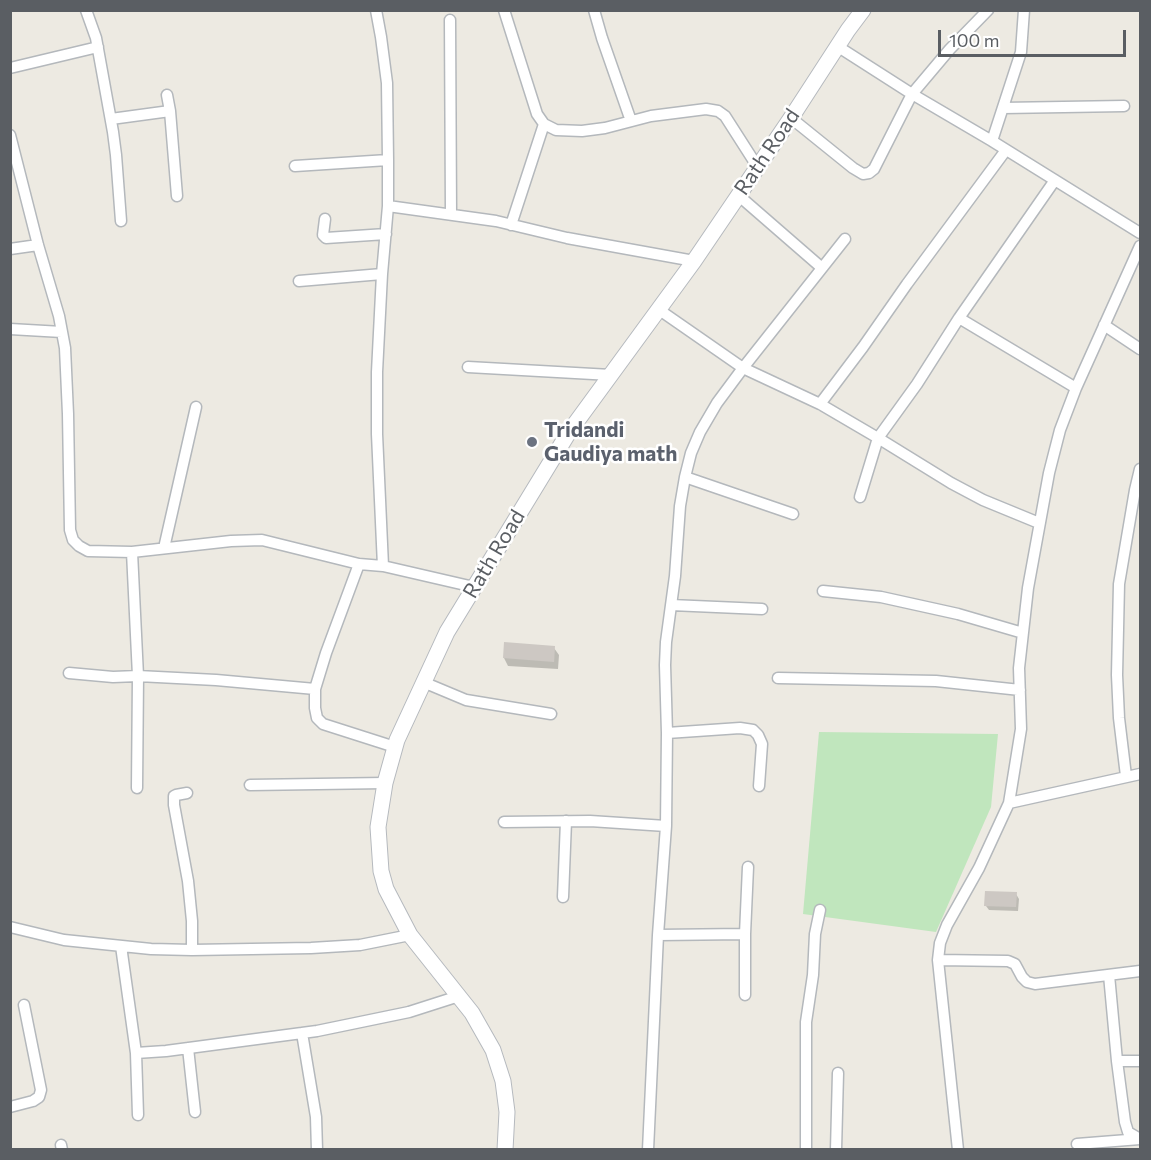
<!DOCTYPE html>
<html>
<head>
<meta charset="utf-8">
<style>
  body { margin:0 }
  #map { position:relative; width:1151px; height:1160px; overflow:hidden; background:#edeae2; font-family:Commissioner,sans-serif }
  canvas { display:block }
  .frame { position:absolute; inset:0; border:12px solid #5a5e63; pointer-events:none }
  .scale { position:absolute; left:938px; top:30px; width:188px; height:27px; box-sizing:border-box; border:3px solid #5a5e63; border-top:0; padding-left:8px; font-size:18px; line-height:21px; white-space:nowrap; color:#5a5e63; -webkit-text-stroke:4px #fff; paint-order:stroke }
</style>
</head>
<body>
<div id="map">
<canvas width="1151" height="1160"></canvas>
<div class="frame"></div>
<div class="scale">100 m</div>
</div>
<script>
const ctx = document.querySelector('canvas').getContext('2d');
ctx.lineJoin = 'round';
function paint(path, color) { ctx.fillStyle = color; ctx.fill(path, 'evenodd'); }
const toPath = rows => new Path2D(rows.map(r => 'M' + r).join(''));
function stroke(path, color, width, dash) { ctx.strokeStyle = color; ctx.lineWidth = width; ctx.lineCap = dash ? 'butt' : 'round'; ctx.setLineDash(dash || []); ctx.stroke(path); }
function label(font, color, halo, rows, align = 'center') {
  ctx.font = font + ' Commissioner,sans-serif'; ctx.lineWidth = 5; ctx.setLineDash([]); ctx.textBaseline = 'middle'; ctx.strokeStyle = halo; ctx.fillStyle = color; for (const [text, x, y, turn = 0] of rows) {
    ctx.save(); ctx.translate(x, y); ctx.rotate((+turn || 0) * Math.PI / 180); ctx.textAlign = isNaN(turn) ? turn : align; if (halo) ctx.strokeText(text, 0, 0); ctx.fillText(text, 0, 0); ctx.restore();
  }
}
paint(toPath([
  [819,732,998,734,991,807,936,932,803,914]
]), '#c0e6bd');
paint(toPath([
  [505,644,554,648,559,655,558,669,508,666,504,658],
  [1016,894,1019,899,1018,911,989,910,986,906]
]), '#0003');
paint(toPath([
  [504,642,555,646,554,662,503,658],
  [985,891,1017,892,1016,907,984,906]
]), '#cdc8c3');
const street = toPath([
  [86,10,96,38,113,132,116,155,121,221],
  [504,10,537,114,544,124,556,130,582,131,605,128,651,116,706,109,718,111,725,116,757,166],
  [594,10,602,38,631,121],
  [450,20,451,214],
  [837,46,912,94,992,141,1140,233],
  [10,68,98,47],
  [167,95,170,111],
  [1003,108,1124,106],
  [791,118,853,168,863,174,869,173,874,169,912,94,950,49,988,10],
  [111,119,170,111,177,196],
  [10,135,38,245,59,316,65,348,68,414,70,530,73,540,79,546,88,551,132,552,231,541,262,540,359,564,326,653,315,689,315,708,317,718,323,724,395,747],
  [992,141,1021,52,1024,10],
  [295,166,388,160],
  [738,195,822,268],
  [388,206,496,221,567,238,694,261],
  [325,219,323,235,326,238,386,234],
  [511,225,544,124],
  [10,249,38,245],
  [299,281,382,274],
  [658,309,743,368,820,404,878,438,951,483,983,500,1039,523],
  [959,318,1076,388],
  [1104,325,1140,349],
  [10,329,62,332],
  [468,367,611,375],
  [820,404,863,347,907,284,1006,150],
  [685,477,793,514],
  [860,497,878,438,917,384,959,318,1055,180],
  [164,548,196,407],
  [132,552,138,676,137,788],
  [359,564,383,566,377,434,377,372,382,274,388,206,388,160,387,83,381,37,376,10],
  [383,566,474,587],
  [823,591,881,597,958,614,1023,633],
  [671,605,762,609],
  [69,673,113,677,138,676,216,680,315,689],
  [778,678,936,681,1020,690],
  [423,682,466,700,551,714],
  [667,733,740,728,753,730,758,735,762,744,759,786],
  [1126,776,1119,718,1117,675,1119,584,1135,490,1140,469],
  [250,785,385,783],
  [187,793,176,795,174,796,174,805,188,881,192,921,192,950],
  [1009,803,1140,774],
  [504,822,590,821,666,826],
  [563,897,566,821],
  [10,927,64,940,151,949,192,950,311,948,360,945,410,935],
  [658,935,745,934],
  [121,946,136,1053,138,1115],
  [938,960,1008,961,1015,964,1022,977,1027,982,1035,984,1140,971],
  [1109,975,1117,1061,1125,1122,1128,1132,1140,1139],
  [745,995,745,934,748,867],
  [302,1033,316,1117,317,1150],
  [188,1048,195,1112],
  [136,1053,166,1051,317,1031,409,1012,459,996],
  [1117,1061,1140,1061],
  [10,1107,33,1101,39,1097,41,1090,24,1005],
  [1077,1144,1140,1139],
  [61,1145,62,1150],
  [648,1150,658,935,666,826,667,733,665,665,666,642,675,576,680,506,685,477,691,453,700,432,717,403,743,368,845,239],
  [806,1150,806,1022,813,975,815,934,820,910],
  [836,1150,838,1073],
  [958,1150,938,960,940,943,947,925,979,868,1009,803,1021,729,1019,668,1028,588,1049,473,1060,430,1076,388,1140,246]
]);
const secondary = toPath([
  [505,1150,507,1112,503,1081,493,1050,472,1013,410,935,386,889,381,871,378,827,385,783,397,740,447,632,569,432,694,261,791,118,848,30,863,10]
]);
stroke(street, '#b4b8bc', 13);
stroke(secondary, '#b5b9be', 17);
stroke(street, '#fff', 10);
stroke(secondary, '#fff', 15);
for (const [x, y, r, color] of [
  [532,442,6,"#6b7280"]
]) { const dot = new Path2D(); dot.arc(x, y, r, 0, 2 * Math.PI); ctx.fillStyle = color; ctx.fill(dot); stroke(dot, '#fff', 2); }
label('21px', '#5a5e63', '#fff', [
  ["Rath Road",767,152,-56],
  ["Rath Road",494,554,-59]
]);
label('bold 21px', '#5b616d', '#fff', [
  ["Tridandi",544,430],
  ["Gaudiya math",544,454]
], 'left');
</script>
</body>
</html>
